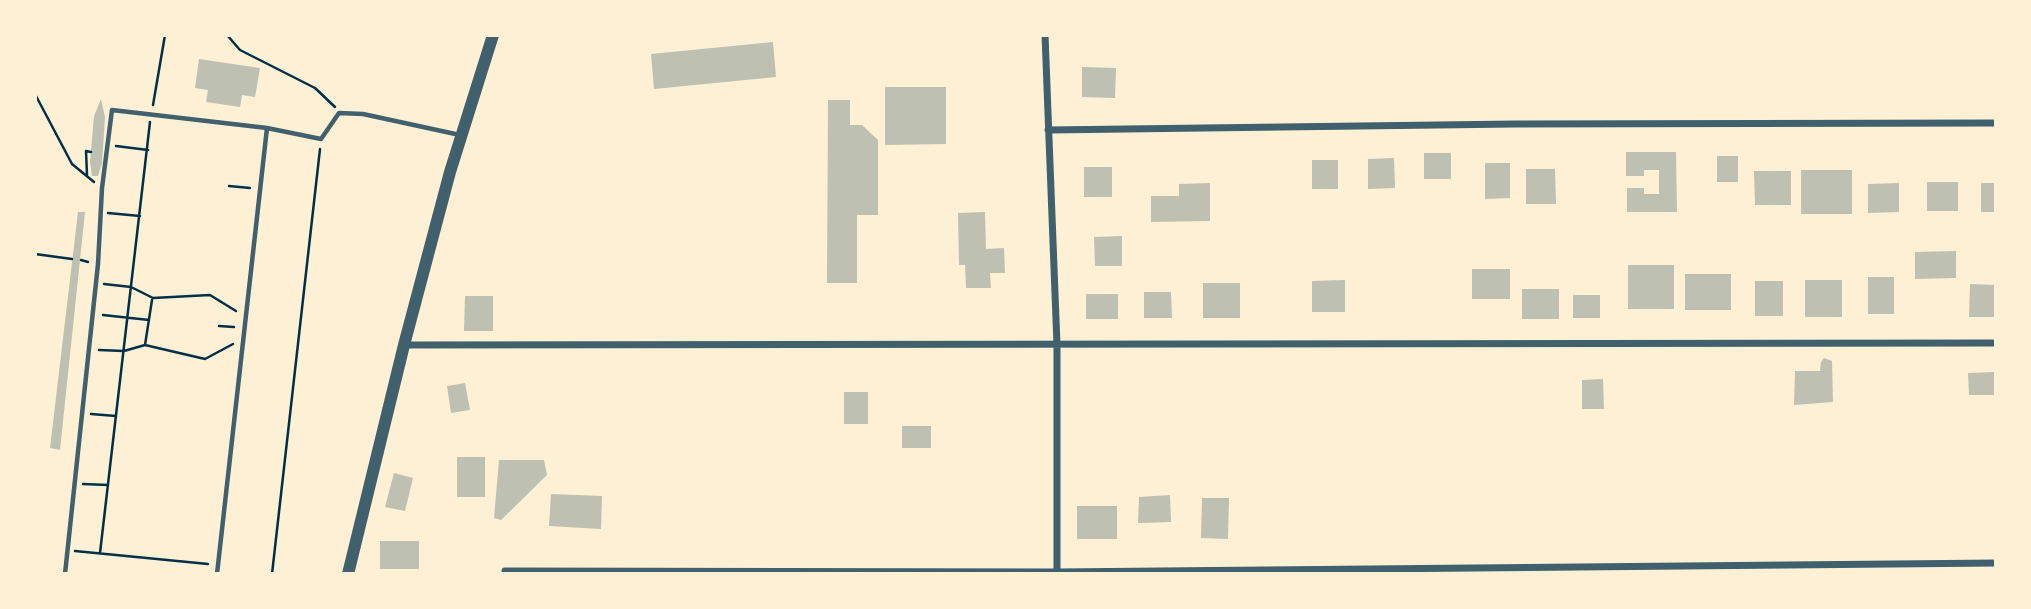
<!DOCTYPE html>
<html>
<head>
<meta charset="utf-8">
<style>
  body { margin:0 }
  #map { position:relative; width:2031px; height:609px; overflow:hidden; background:#fdf0d5; font-family:"Sofia Sans Condensed",sans-serif }
  canvas { display:block }
  .frame { position:absolute; inset:0; border:37px solid #fdf0d5; pointer-events:none }
</style>
</head>
<body>
<div id="map">
<canvas width="2031" height="609"></canvas>
<div class="frame"></div>
</div>
<script>
const ctx = document.querySelector('canvas').getContext('2d');
ctx.lineJoin = 'round';
function paint(path, color) { ctx.fillStyle = color; ctx.fill(path, 'evenodd'); }
const toPath = rows => new Path2D(rows.map(r => 'M' + r).join(''));
function stroke(path, color, width, dash) { ctx.strokeStyle = color; ctx.lineWidth = width; ctx.lineCap = dash ? 'butt' : 'round'; ctx.setLineDash(dash || []); ctx.stroke(path); }
paint(toPath([
  [773,42,776,77,654,89,651,54],
  [199,59,260,68,255,97,242,95,240,107,206,102,208,90,195,88],
  [1082,67,1116,68,1115,98,1082,97],
  [885,87,946,87,946,144,885,145],
  [101,99,105,117,102,163,98,176,92,176,90,162,94,116],
  [828,100,850,100,850,125,862,125,878,140,878,215,857,215,857,283,827,283],
  [1626,152,1676,152,1677,212,1627,212,1627,188,1644,188,1644,194,1659,194,1659,170,1644,170,1644,176,1626,176],
  [1424,153,1451,153,1451,179,1424,179],
  [1717,156,1738,156,1738,182,1717,182],
  [1394,158,1395,188,1368,189,1368,159],
  [1312,160,1338,160,1338,189,1312,189],
  [1485,163,1510,163,1510,198,1485,199],
  [1084,167,1112,167,1112,197,1084,197],
  [1526,169,1555,169,1556,204,1526,204],
  [1801,170,1852,170,1852,214,1801,214],
  [1754,171,1791,171,1791,205,1755,205],
  [1927,182,1958,182,1958,211,1927,211],
  [1210,183,1210,221,1151,222,1151,196,1179,196,1179,184],
  [1899,183,1899,212,1868,213,1868,184],
  [1981,183,1996,183,1996,212,1981,212],
  [78,212,85,212,60,450,50,448],
  [985,212,986,249,1004,248,1005,273,990,273,991,288,966,288,965,265,959,265,958,213],
  [1122,236,1122,266,1095,266,1094,237],
  [1956,251,1956,278,1915,279,1915,252],
  [1628,265,1674,265,1674,309,1628,309],
  [1472,269,1510,269,1510,299,1472,299],
  [1685,274,1731,274,1731,310,1685,310],
  [1868,277,1894,277,1894,314,1868,314],
  [1345,280,1345,312,1312,312,1312,281],
  [1805,280,1842,280,1842,317,1805,317],
  [1755,281,1783,281,1783,316,1755,316],
  [1203,283,1240,283,1240,318,1203,318],
  [1970,284,1996,285,1996,317,1969,317],
  [1522,289,1559,289,1559,319,1522,319],
  [1144,292,1171,292,1172,318,1144,318],
  [1086,294,1118,294,1118,319,1086,319],
  [1573,295,1600,295,1600,318,1573,318],
  [465,296,493,296,493,331,464,331],
  [1824,358,1832,361,1833,402,1794,405,1795,371,1820,371,1821,362],
  [1994,372,1994,395,1969,395,1968,373],
  [1603,379,1604,409,1582,409,1582,380],
  [465,383,470,410,451,413,447,386],
  [844,392,868,392,868,424,844,424],
  [902,426,931,426,931,448,902,448],
  [457,457,485,457,485,497,457,497],
  [499,460,544,460,547,475,501,520,494,518],
  [394,473,413,478,405,511,385,507],
  [551,494,602,496,601,529,549,526],
  [1170,495,1171,522,1138,523,1139,497],
  [1202,498,1229,498,1228,539,1201,538],
  [1077,506,1117,506,1117,539,1077,539],
  [380,541,419,541,419,569,380,569]
]), '#bec0b2');
stroke(toPath([
  [227,35,240,50,315,88,335,107],
  [35,94,72,164,94,182],
  [153,105,165,35],
  [116,146,148,150],
  [87,175,86,151,91,152],
  [229,186,250,188],
  [108,213,140,216],
  [35,254,72,259],
  [81,260,88,262],
  [104,284,131,287,153,298,210,295,236,311],
  [103,315,149,320],
  [219,326,234,327],
  [145,345,152,300],
  [99,350,124,351,145,345,205,359,233,344],
  [91,414,116,416],
  [83,484,108,485],
  [75,551,208,564],
  [100,553,150,122],
  [272,574,320,149]
]), '#003049', 2.5);
stroke(toPath([
  [65,574,98,264,102,188,112,110,267,128,321,139,339,113,363,114,460,135],
  [217,574,267,128]
]), '#3f606c', 4.5);
stroke(toPath([
  [1045,35,1057,345,1057,574],
  [1048,130,1515,124,1996,123],
  [404,345,1996,343],
  [505,571,1057,572,1996,563]
]), '#3f606c', 7);
stroke(toPath([
  [348,574,404,345,450,172,493,35]
]), '#3f606c', 12);
</script>
</body>
</html>
